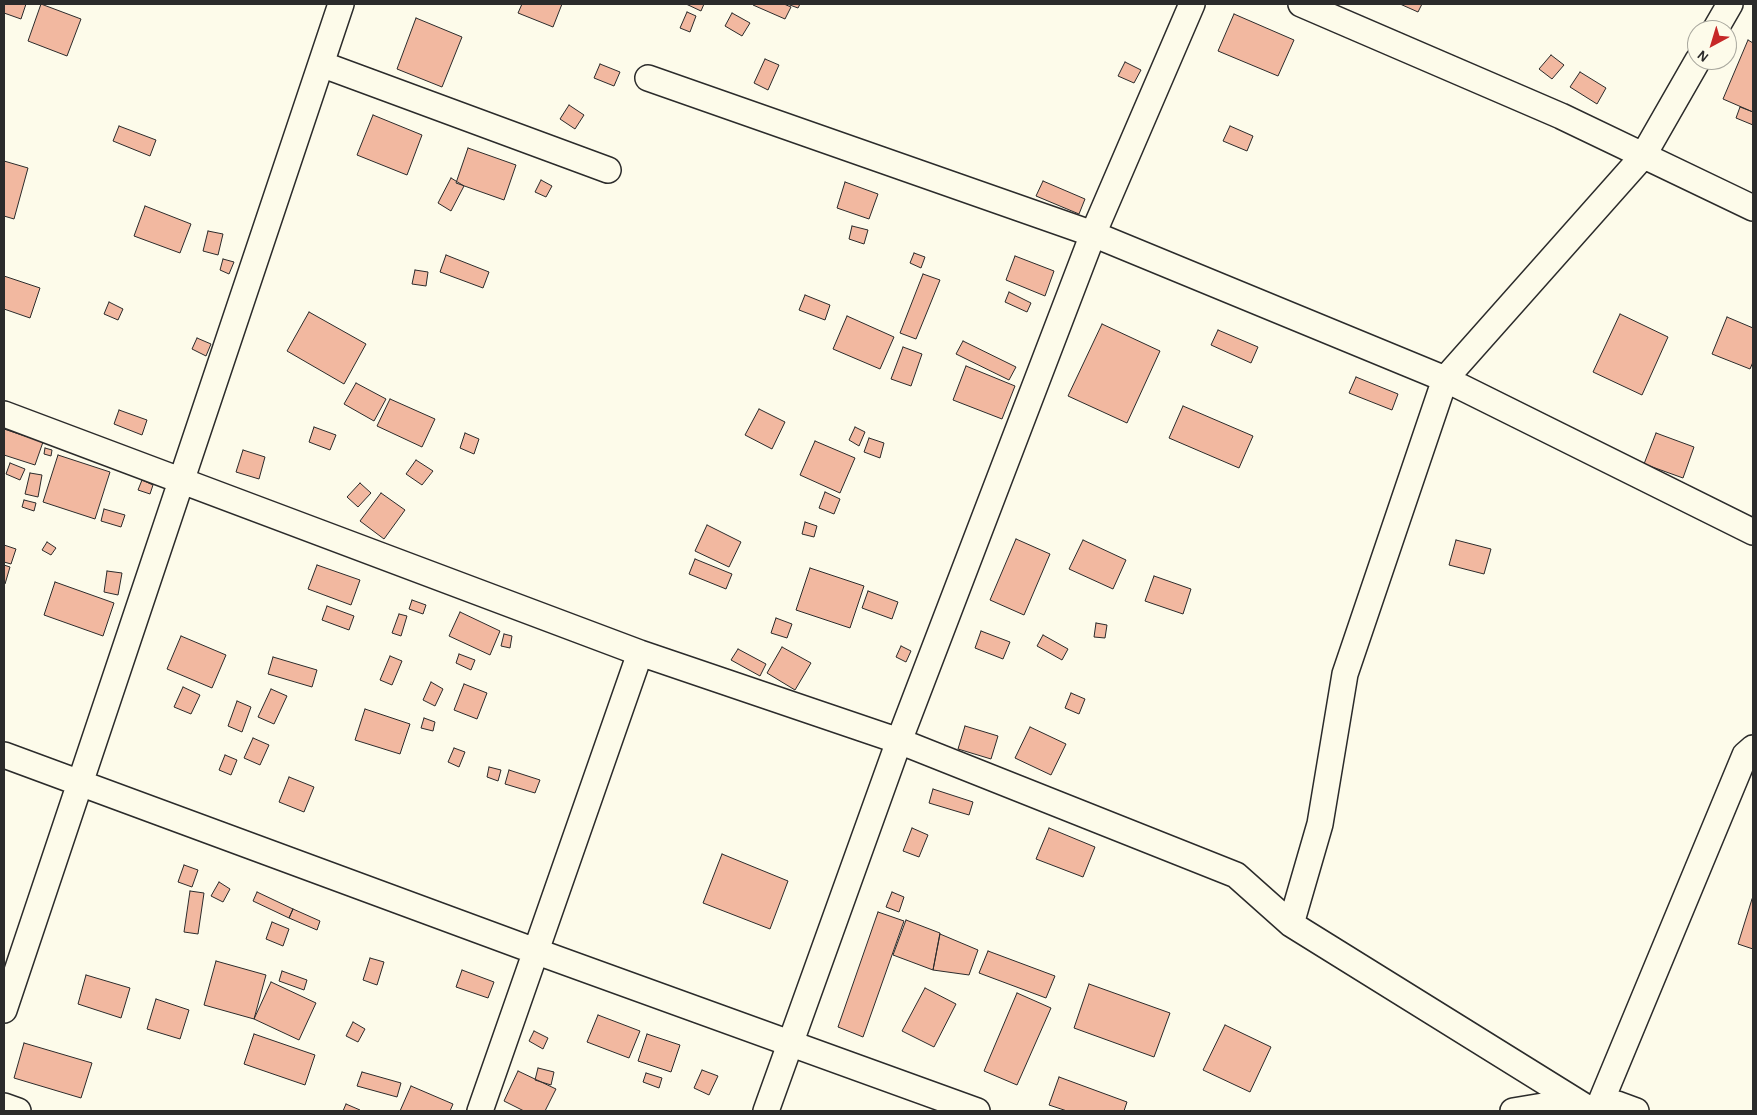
<!DOCTYPE html>
<html>
<head>
<meta charset="utf-8">
<style>
  body { margin:0 }
  #map { position:relative; width:1757px; height:1115px; overflow:hidden; background:#fdfbea; font-family:"Alegreya Sans",sans-serif }
  canvas { display:block }
  .frame { position:absolute; inset:0; border:5px solid #2b2b2b; pointer-events:none }
  .north { position:absolute; left:1687px; top:20px; width:50px; height:50px; box-sizing:border-box; background:#fdfbea; border:1px solid #a9a89e; border-radius:50%; rotate:219deg; font-size:14px; font-weight:700; line-height:20px; text-align:center; color:#2b2b2b }
  .north::after { content:''; display:block; margin:auto; width:18px; height:22px; background:#c62828; clip-path:polygon(50% 0,100% 100%,50% 72%,0 100%) }
</style>
</head>
<body>
<div id="map">
<canvas width="1757" height="1115"></canvas>
<div class="frame"></div>
<div class="north">N</div>
</div>
<script>
const ctx = document.querySelector('canvas').getContext('2d');
ctx.lineJoin = 'round';
function paint(path, color) { ctx.fillStyle = color; ctx.fill(path, 'evenodd'); }
const toPath = rows => new Path2D(rows.map(r => 'M' + r).join(''));
function stroke(path, color, width, dash) { ctx.strokeStyle = color; ctx.lineWidth = width; ctx.lineCap = dash ? 'butt' : 'round'; ctx.setLineDash(dash || []); ctx.stroke(path); }
const building = toPath([
  [4,4,26,4,21,19,4,13,4,4],
  [41,4,81,19,67,56,28,41,41,4],
  [522,4,562,4,553,27,518,13,522,4],
  [686,4,704,4,701,11,686,4],
  [754,4,784,4,791,7,785,19,753,5,754,4],
  [787,4,800,4,798,8,787,4],
  [1400,4,1422,4,1418,12,1400,4],
  [687,12,696,16,690,32,680,28,687,12],
  [732,13,750,23,742,36,725,26,732,13],
  [1234,14,1294,40,1278,76,1218,51,1234,14],
  [416,18,462,37,442,87,397,69,416,18],
  [1748,40,1753,43,1753,112,1723,99,1748,40],
  [1551,55,1564,65,1552,79,1539,69,1551,55],
  [765,59,779,65,768,90,754,83,765,59],
  [1125,62,1141,70,1134,83,1118,76,1125,62],
  [600,64,620,72,614,86,594,78,600,64],
  [1580,72,1606,88,1597,104,1570,87,1580,72],
  [569,105,584,115,575,129,560,119,569,105],
  [1740,107,1753,112,1753,125,1736,118,1740,107],
  [373,115,422,135,407,175,357,155,373,115],
  [119,126,156,140,150,156,113,141,119,126],
  [1230,126,1253,136,1247,151,1223,141,1230,126],
  [468,148,516,165,504,200,456,183,468,148],
  [4,161,28,168,14,219,4,216,4,161],
  [451,178,464,186,451,211,438,203,451,178],
  [541,180,552,186,546,197,535,192,541,180],
  [1043,181,1085,199,1079,214,1036,196,1043,181],
  [845,182,878,194,869,219,837,208,845,182],
  [145,206,191,224,180,253,134,236,145,206],
  [852,226,868,230,864,244,849,239,852,226],
  [208,231,223,234,218,255,203,251,208,231],
  [914,253,925,257,921,268,910,263,914,253],
  [446,255,489,272,483,288,440,272,446,255],
  [1015,256,1054,271,1045,296,1006,280,1015,256],
  [223,259,234,262,229,274,220,270,223,259],
  [415,270,428,272,426,286,412,284,415,270],
  [923,274,940,280,916,339,900,333,923,274],
  [4,276,40,288,30,318,4,309,4,276],
  [1009,292,1031,303,1027,312,1005,302,1009,292],
  [805,295,830,305,825,320,799,310,805,295],
  [109,302,123,309,118,320,104,314,109,302],
  [309,312,366,344,344,384,287,351,309,312],
  [1620,314,1668,337,1642,395,1593,372,1620,314],
  [847,316,894,337,880,369,833,349,847,316],
  [1727,317,1753,328,1753,362,1750,369,1712,354,1727,317],
  [1102,324,1160,351,1127,423,1068,396,1102,324],
  [1218,330,1258,347,1251,363,1211,345,1218,330],
  [197,338,211,344,206,356,192,349,197,338],
  [963,341,1016,367,1009,380,956,354,963,341],
  [903,347,922,354,911,386,891,379,903,347],
  [966,366,1015,386,1002,419,953,400,966,366],
  [1356,377,1398,394,1392,410,1349,393,1356,377],
  [356,383,386,399,374,421,344,404,356,383],
  [390,399,435,419,422,447,377,426,390,399],
  [1183,406,1253,436,1239,468,1169,438,1183,406],
  [759,409,785,422,772,449,745,435,759,409],
  [119,410,147,420,142,435,114,424,119,410],
  [314,427,336,435,330,450,309,442,314,427],
  [855,427,865,432,859,446,849,440,855,427],
  [4,429,43,442,35,465,4,455,4,429],
  [465,433,479,439,474,454,460,448,465,433],
  [1656,433,1694,447,1683,478,1644,464,1656,433],
  [869,438,884,443,880,458,864,452,869,438],
  [815,441,855,458,840,493,800,475,815,441],
  [45,448,52,450,51,456,44,454,45,448],
  [243,450,265,457,259,479,236,472,243,450],
  [58,455,110,472,95,519,43,502,58,455],
  [416,460,433,471,422,485,406,474,416,460],
  [10,463,25,469,20,480,6,474,10,463],
  [30,473,42,475,38,497,25,494,30,473],
  [142,480,153,485,150,494,138,490,142,480],
  [360,483,371,493,358,507,347,497,360,483],
  [825,492,840,499,834,514,819,508,825,492],
  [381,493,405,510,384,539,360,521,381,493],
  [24,500,36,503,34,511,22,507,24,500],
  [104,509,125,515,121,527,101,521,104,509],
  [805,522,817,526,814,537,802,534,805,522],
  [707,525,741,542,729,567,695,551,707,525],
  [1016,539,1050,554,1024,615,990,600,1016,539],
  [1083,540,1126,560,1113,589,1069,569,1083,540],
  [1456,540,1491,549,1484,574,1449,565,1456,540],
  [47,542,56,548,51,555,42,550,47,542],
  [4,545,16,549,11,564,4,562,4,545],
  [695,559,732,574,726,589,689,574,695,559],
  [4,565,10,567,5,584,4,583,4,565],
  [317,565,360,580,351,605,308,589,317,565],
  [810,568,864,586,850,628,796,610,810,568],
  [107,571,122,573,118,595,104,592,107,571],
  [1154,576,1191,589,1183,614,1145,601,1154,576],
  [55,582,114,603,103,636,44,615,55,582],
  [868,591,898,602,892,619,862,608,868,591],
  [412,600,426,605,423,614,409,609,412,600],
  [327,606,354,616,349,630,322,620,327,606],
  [460,612,500,631,490,655,449,636,460,612],
  [399,614,407,616,401,636,392,633,399,614],
  [776,618,792,624,787,638,771,633,776,618],
  [1096,623,1107,625,1105,638,1094,637,1096,623],
  [981,631,1010,642,1003,659,975,648,981,631],
  [504,634,512,636,510,648,501,646,504,634],
  [1043,635,1068,649,1062,660,1037,646,1043,635],
  [181,636,226,655,212,688,167,669,181,636],
  [901,646,911,651,906,662,896,657,901,646],
  [782,647,811,663,795,690,767,673,782,647],
  [738,649,766,664,760,676,731,660,738,649],
  [459,654,475,660,471,670,456,663,459,654],
  [390,656,402,661,392,685,380,680,390,656],
  [273,657,317,670,312,687,268,674,273,657],
  [431,682,443,689,435,706,423,700,431,682],
  [464,684,487,693,477,719,454,710,464,684],
  [183,687,200,695,191,714,174,707,183,687],
  [271,689,287,696,274,724,258,717,271,689],
  [1071,693,1085,699,1079,714,1065,708,1071,693],
  [237,701,251,707,242,732,228,726,237,701],
  [365,709,410,724,400,754,355,740,365,709],
  [424,718,435,722,433,731,421,728,424,718],
  [965,726,998,736,991,759,958,749,965,726],
  [1030,727,1066,744,1051,775,1015,758,1030,727],
  [253,738,269,745,260,765,244,758,253,738],
  [454,748,465,752,459,767,448,762,454,748],
  [225,755,237,760,231,775,219,770,225,755],
  [489,767,501,770,498,781,487,777,489,767],
  [509,770,540,780,535,793,505,784,509,770],
  [289,777,314,787,304,812,279,802,289,777],
  [933,789,973,802,969,815,929,803,933,789],
  [912,828,928,835,919,857,903,851,912,828],
  [1049,828,1095,847,1083,877,1036,859,1049,828],
  [722,854,788,881,770,929,703,903,722,854],
  [184,865,198,870,192,887,178,882,184,865],
  [219,882,230,889,223,902,211,896,219,882],
  [190,891,204,893,198,934,184,932,190,891],
  [257,892,293,909,289,918,253,901,257,892],
  [892,892,904,897,899,912,886,907,892,892],
  [1752,899,1753,899,1753,949,1738,944,1752,899],
  [293,909,320,921,317,930,289,918,293,909],
  [878,912,904,921,863,1037,838,1027,878,912],
  [906,920,940,933,933,970,893,955,906,920],
  [272,922,289,929,283,946,266,939,272,922],
  [940,934,978,950,969,975,933,970,940,934],
  [988,951,1055,976,1046,998,979,973,988,951],
  [370,958,384,962,377,985,363,980,370,958],
  [216,961,266,975,254,1019,204,1005,216,961],
  [462,970,494,982,488,998,456,987,462,970],
  [282,971,307,980,304,990,279,981,282,971],
  [86,975,130,988,121,1018,78,1004,86,975],
  [271,982,316,1003,299,1040,254,1019,271,982],
  [1089,984,1170,1013,1154,1057,1074,1028,1089,984],
  [925,988,956,1004,934,1047,902,1031,925,988],
  [1017,993,1051,1008,1017,1085,984,1071,1017,993],
  [156,999,189,1010,180,1039,147,1029,156,999],
  [598,1015,640,1031,629,1058,587,1042,598,1015],
  [353,1022,365,1029,358,1042,346,1036,353,1022],
  [1225,1025,1271,1047,1250,1092,1203,1070,1225,1025],
  [534,1031,548,1038,543,1049,529,1041,534,1031],
  [254,1034,315,1055,305,1085,244,1064,254,1034],
  [647,1034,680,1045,671,1072,638,1061,647,1034],
  [24,1043,92,1063,81,1098,14,1078,24,1043],
  [538,1068,554,1072,551,1085,535,1080,538,1068],
  [702,1070,718,1076,709,1095,694,1088,702,1070],
  [518,1071,556,1089,545,1111,524,1111,504,1101,518,1071],
  [362,1072,401,1083,397,1097,357,1086,362,1072],
  [646,1073,662,1078,659,1088,643,1082,646,1073],
  [1059,1077,1127,1102,1124,1111,1067,1111,1049,1105,1059,1077],
  [411,1086,453,1104,450,1111,400,1111,411,1086],
  [346,1104,360,1110,360,1111,343,1111,346,1104]
]);
paint(building, '#f2b8a0');
stroke(building, '#2b2b2b', 1);
const street = toPath([
  [1301,4,1561,116,1753,208],
  [1715,30,1730,4],
  [321,64,608,170],
  [648,78,1093,234,1445,379,1753,532],
  [4,414,640,653,899,741,1236,875,1291,924,1592,1111],
  [4,755,535,951,977,1111],
  [1291,924,1320,824,1345,674,1445,379,1643,156,1698,60],
  [4,1010,341,4],
  [4,1106,18,1111],
  [480,1111,640,653],
  [766,1111,899,741,1093,234,1192,4],
  [1513,1111,1543,1106,1578,1111],
  [1597,1111,1745,755,1753,748],
  [1601,1111,1617,1104,1636,1111]
]);
stroke(street, '#2b2b2b', 28);
stroke(street, '#fdfbea', 25);
</script>
</body>
</html>
